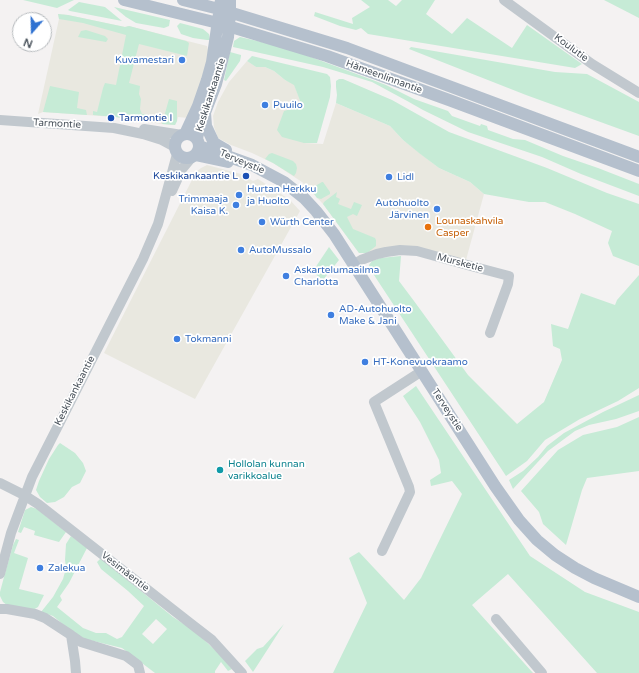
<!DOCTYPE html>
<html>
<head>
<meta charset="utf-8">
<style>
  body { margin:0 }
  #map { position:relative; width:639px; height:673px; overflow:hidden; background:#f4f2f2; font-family:"Varela Round",sans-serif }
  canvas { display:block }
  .north { position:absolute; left:12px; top:12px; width:40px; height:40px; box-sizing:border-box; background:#fff; border:1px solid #b7bbbe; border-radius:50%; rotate:200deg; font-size:11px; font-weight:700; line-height:16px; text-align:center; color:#4b545d }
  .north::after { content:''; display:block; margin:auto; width:14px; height:18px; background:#2e71d1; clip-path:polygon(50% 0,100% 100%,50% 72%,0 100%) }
</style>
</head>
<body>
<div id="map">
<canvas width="639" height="673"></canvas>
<div class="north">N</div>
</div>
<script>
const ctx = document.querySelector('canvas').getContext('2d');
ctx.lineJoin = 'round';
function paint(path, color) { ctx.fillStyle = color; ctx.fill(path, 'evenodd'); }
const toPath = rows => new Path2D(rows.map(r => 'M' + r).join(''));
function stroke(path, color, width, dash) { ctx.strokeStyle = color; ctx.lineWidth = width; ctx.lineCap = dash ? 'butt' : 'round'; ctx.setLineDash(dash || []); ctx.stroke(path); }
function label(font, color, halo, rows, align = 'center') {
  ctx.font = font + ' "Varela Round",sans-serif'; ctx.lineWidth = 3.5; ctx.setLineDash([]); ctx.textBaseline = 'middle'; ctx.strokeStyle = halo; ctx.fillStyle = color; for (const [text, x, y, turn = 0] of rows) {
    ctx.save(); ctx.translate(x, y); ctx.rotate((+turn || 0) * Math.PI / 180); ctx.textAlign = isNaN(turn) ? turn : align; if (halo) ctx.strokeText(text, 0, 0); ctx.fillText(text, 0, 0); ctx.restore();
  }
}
paint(toPath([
  [58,14,68,15,125,27,129,26,207,46,210,57,188,118,178,117,177,121,175,125,162,124,115,117,43,112,38,114,59,19],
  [247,61,256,67,265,67,274,71,285,80,294,84,302,106,304,143,323,144,336,103,390,126,403,140,439,168,470,182,484,194,466,260,419,248,359,253,323,204,302,182,273,163,252,153,231,145,218,138,214,127,213,116,218,102,229,82],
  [207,165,241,174,253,181,258,179,272,188,290,200,300,211,195,399,104,353,196,172,201,168]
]), '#e9e8e0');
paint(toPath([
  [23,0,74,0,57,8],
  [361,0,388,0,396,6,402,0,435,0,426,14,452,34,467,18,512,48,527,25,582,64,575,68,368,34,361,28,356,30,340,26,314,16,315,12,353,24,352,18,370,7],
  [604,0,639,0,639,18],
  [79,2,105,7,122,21,70,11,68,10],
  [114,7,170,20,169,26,164,28,136,23,126,17],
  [58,14,68,15,125,27,129,26,186,41,189,43,187,56,139,44,129,83,140,86,139,94,141,99,140,109,142,114,146,114,148,117,148,120,145,122,116,117,93,115,93,111,97,112,103,88,105,83,116,85,126,35,83,23,59,19],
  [180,23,203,29,209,34,210,40,207,40,193,38,181,34,177,26],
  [86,30,105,36,108,39,106,42,78,37,81,31],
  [240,37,266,43,303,54,386,85,414,99,448,111,452,116,480,126,481,124,487,126,488,130,513,139,525,140,563,156,598,168,639,184,639,196,581,174,542,157,468,132,423,110,409,102,372,82,323,67,233,47,234,41],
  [411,47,555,72,587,74,639,102,639,136,526,95,409,49],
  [230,52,241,55,241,56,240,61,226,81,224,80],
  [252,56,327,74,330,77,331,86,330,97,317,143,304,143,282,137,277,130,284,111,302,106,294,85,285,80,274,71,265,67,256,67,247,61],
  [339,79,343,79,392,100,449,132,547,168,607,193,639,204,639,266,613,256,608,243,612,231,575,214,545,202,529,202,484,194,470,182,439,168,419,153,403,140,390,126,336,103,337,95,336,87,336,81],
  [50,86,79,92,77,108,86,110,87,115,43,112],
  [169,99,177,101,177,121,175,125,162,124],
  [272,153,293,161,296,164,297,168,296,173,294,176,273,163,265,159,269,154],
  [322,182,323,182,330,192,330,194,321,199,317,198,312,191,312,188],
  [337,192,336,197,340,199,338,204,351,209,354,202,362,205,357,216,353,214,347,217,353,229,375,238,376,240,376,246,367,253,359,253,323,204,324,202],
  [329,247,339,260,323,280,314,273,317,265],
  [401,256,399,281,414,301,468,375,517,424,544,402,562,360,560,349,553,346,551,324,568,329,581,293,615,305,617,300,639,275,639,388,618,401,580,419,545,440,527,461,506,476,372,272,369,265,372,261,380,258],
  [416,386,530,556,585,592,639,612,639,673,597,673,508,574,472,605,533,673,333,673,367,603,349,558,359,552,404,600,421,578,462,494,452,481,431,486,430,480,441,473,439,460,420,422,403,396],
  [639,395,639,411,616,419,589,425,575,431,548,451,513,489,509,480,523,471,538,457,547,446,564,433,603,412],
  [639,417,639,471,587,478,582,490,566,545,543,524,539,512,521,491,558,450,583,435,617,427],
  [60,443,75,453,83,463,86,471,80,483,72,487,64,497,55,502,47,503,40,497,36,490,39,481,49,459,58,445],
  [31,507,37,509,66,532,59,542,34,535,35,531,24,527,21,533,18,532,25,510],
  [71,536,87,548,69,583,60,596,62,600,57,607,83,628,96,633,106,633,117,639,122,637,144,606,128,591,101,569,97,562,100,559,104,561,173,617,196,632,219,654,232,669,228,671,221,662,215,671,215,673,155,673,122,648,85,639,72,632,53,616,41,612,53,597,63,579,66,568,65,560,66,544],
  [156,619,167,629,153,644,142,634],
  [16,539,19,540,14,553,28,558,19,589,44,595,38,607,33,610,8,606,3,602,0,596,0,592,4,577,13,545],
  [284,624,253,672,245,661,257,649,263,647]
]), '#c6ebd6');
stroke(toPath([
  [504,0,592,64,639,93],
  [0,120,114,128,143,134,162,140,175,147],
  [144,129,182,135],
  [172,191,182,169,192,157],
  [354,264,361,260,377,254,386,252,400,250,417,251,471,266,509,276,508,284,490,333],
  [0,483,24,495,38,504,190,623,212,640,242,673],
  [382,551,410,492,409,487,374,402,422,371],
  [0,574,11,533,32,477,143,259,158,224,177,154],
  [0,609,7,609,35,614,45,618,71,635,75,661,76,673],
  [496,619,542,673],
  [71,635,81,642,126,656,138,665,140,673]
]), '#c1c8ce', 10);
stroke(toPath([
  [124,0,218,23,327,56,449,100,639,171],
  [183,0,219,9,347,48,639,157],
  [205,113,206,126,214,143,226,150],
  '175 146a12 12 0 1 1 24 0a12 12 0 1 1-24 0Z',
  [185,134,198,106,207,80,212,62,221,0],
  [197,139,199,128,216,84,222,61,228,37,230,13,230,0],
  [199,146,252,165,284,182,304,198,316,211,334,234,495,486,519,520,537,540,555,555,575,568,594,578,639,597],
  [195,155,228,162]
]), '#b5c0cd', 12);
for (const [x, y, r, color] of [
  [182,60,4,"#3f7fe0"],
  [265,105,4,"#3f7fe0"],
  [111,118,4,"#1a4fb4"],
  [246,176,4,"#1a4fb4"],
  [389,177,4,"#3f7fe0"],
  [239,195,4,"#3f7fe0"],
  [236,205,4,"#3f7fe0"],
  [437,209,4,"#3f7fe0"],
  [262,222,4,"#3f7fe0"],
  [428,227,4,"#e8710a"],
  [241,250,4,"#3f7fe0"],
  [286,276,4,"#3f7fe0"],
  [331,315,4,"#3f7fe0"],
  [177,339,4,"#3f7fe0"],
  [365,362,4,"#3f7fe0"],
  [220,470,4,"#0f9aa8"],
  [40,568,4,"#3f7fe0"]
]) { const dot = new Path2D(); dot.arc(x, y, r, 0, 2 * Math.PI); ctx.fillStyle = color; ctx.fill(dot); stroke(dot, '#fff', 1.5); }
label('10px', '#4b545d', '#fff', [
  ["Koulutie",571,48,36],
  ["Hämeenlinnantie",384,77,20],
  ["Keskikankaantie",211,95,-72],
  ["Tarmontie",57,124,3],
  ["Terveystie",242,162,23],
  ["Mursketie",460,263,15],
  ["Keskikankaantie",75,391,-63],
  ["Terveystie",447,410,57],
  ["Vesimäentie",125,572,38]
]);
label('10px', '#366cbe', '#fff', [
  ["Kuvamestari",174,60,"right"],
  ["Puuilo",273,105],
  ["Lidl",397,177],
  ["Hurtan Herkku",247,189],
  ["ja Huolto",247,201],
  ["Trimmaaja",228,199,"right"],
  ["Kaisa K.",228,211,"right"],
  ["Autohuolto",429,203,"right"],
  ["Järvinen",429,215,"right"],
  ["Würth Center",270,222],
  ["AutoMussalo",249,250],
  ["Askartelumaailma",294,270],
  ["Charlotta",294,282],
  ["AD-Autohuolto",339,309],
  ["Make & Jani",339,321],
  ["Tokmanni",185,339],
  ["HT-Konevuokraamo",373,362],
  ["Zalekua",48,568]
], 'left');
label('10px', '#164399', '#fff', [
  ["Tarmontie I",119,118],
  ["Keskikankaantie L",238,176,"right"]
], 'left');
label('10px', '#c56008', '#fff', [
  ["Lounaskahvila",436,221],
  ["Casper",436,233]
], 'left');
label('10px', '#0d838f', '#fff', [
  ["Hollolan kunnan",228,464],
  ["varikkoalue",228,476]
], 'left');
</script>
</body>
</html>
